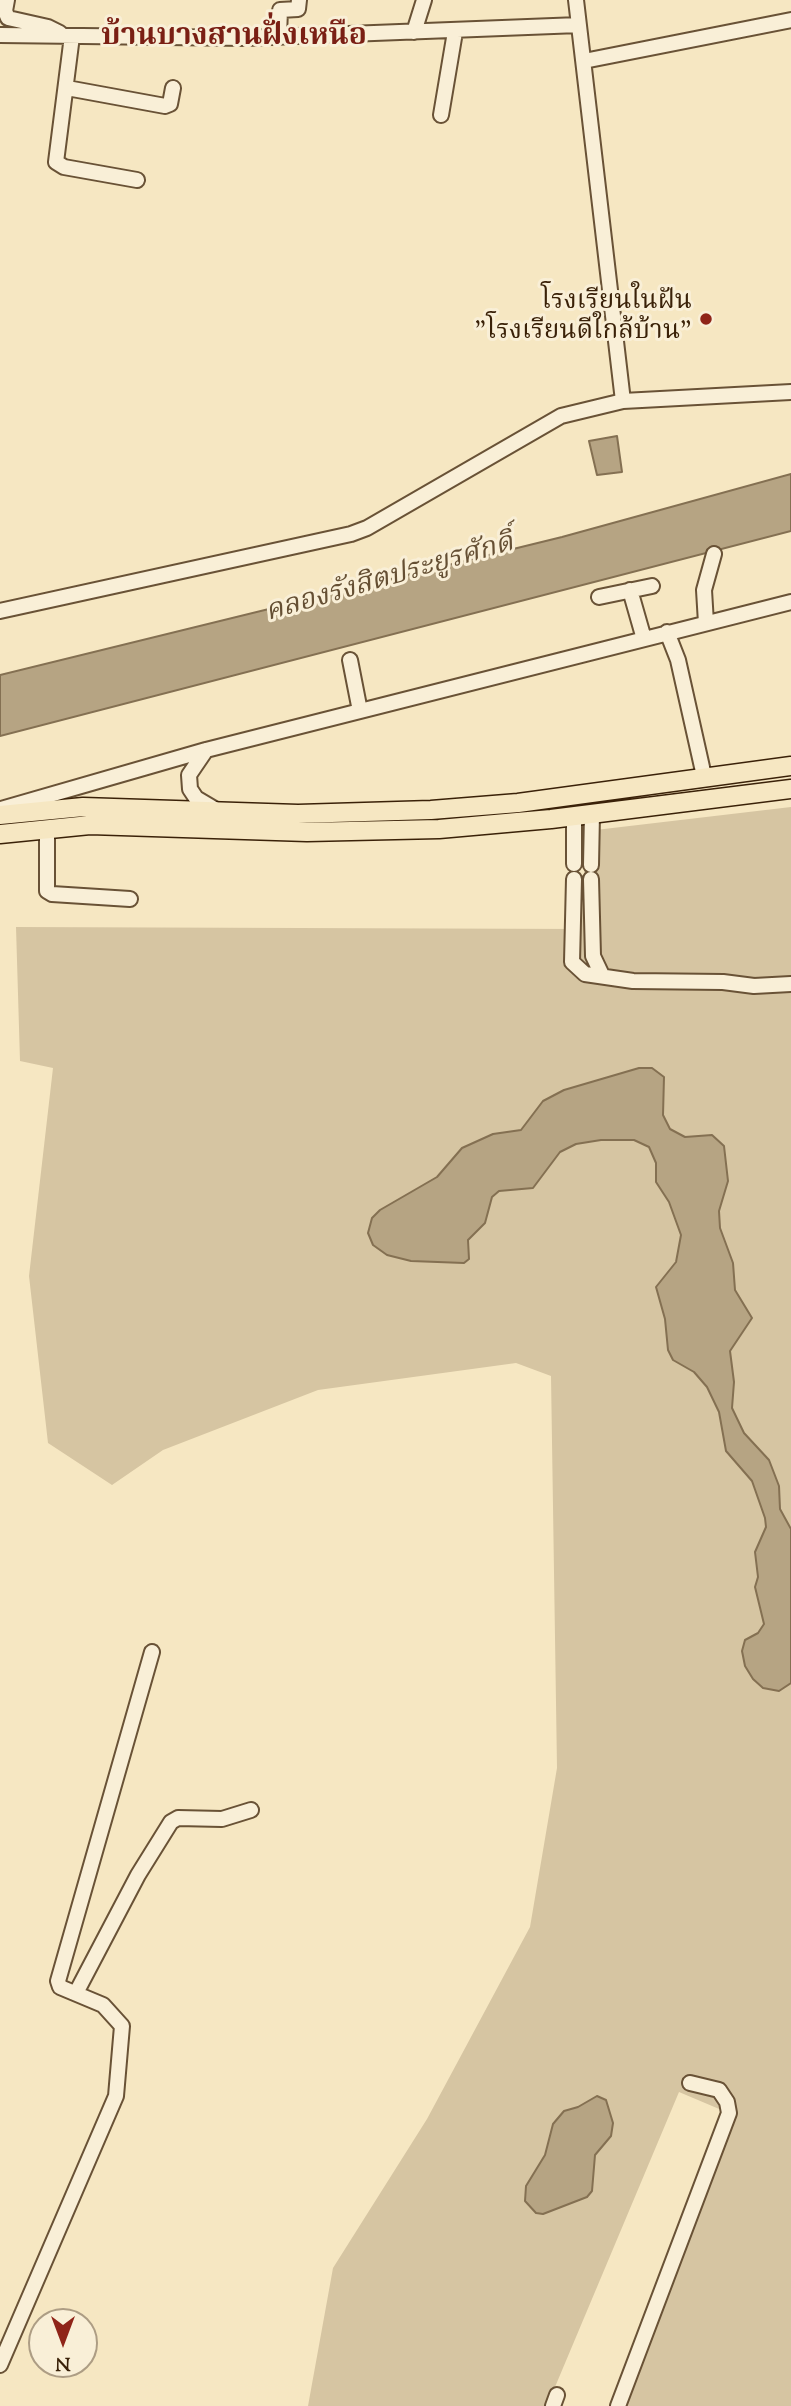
<!DOCTYPE html>
<html>
<head>
<meta charset="utf-8">
<style>
  body { margin:0 }
  #map { position:relative; width:791px; height:2406px; overflow:hidden; background:#f6e7c2; font-family:"Sorts Mill Goudy",serif }
  canvas { display:block }
  .north { position:absolute; left:28px; top:2308px; width:70px; height:70px; box-sizing:border-box; background:#f9efd7; border:2px solid #ad9d84; border-radius:50%; rotate:180deg; font-size:19px; font-weight:700; line-height:28px; text-align:center; color:#3a2108 }
  .north::after { content:''; display:block; margin:auto; width:24px; height:32px; background:#8f2418; clip-path:polygon(50% 0,100% 100%,50% 72%,0 100%) }
</style>
</head>
<body>
<div id="map">
<canvas width="791" height="2406"></canvas>
<div class="north">N</div>
</div>
<script>
const ctx = document.querySelector('canvas').getContext('2d');
ctx.lineJoin = 'round';
function paint(path, color) { ctx.fillStyle = color; ctx.fill(path, 'evenodd'); }
const toPath = rows => new Path2D(rows.map(r => 'M' + r).join(''));
function stroke(path, color, width, dash) { ctx.strokeStyle = color; ctx.lineWidth = width; ctx.lineCap = dash ? 'butt' : 'round'; ctx.setLineDash(dash || []); ctx.stroke(path); }
function label(font, color, halo, rows, align = 'center') {
  ctx.font = font + ' "Sorts Mill Goudy","Noto Serif Thai",serif'; ctx.lineWidth = 6; ctx.setLineDash([]); ctx.textBaseline = 'middle'; ctx.strokeStyle = halo; ctx.fillStyle = color; for (const [text, x, y, turn = 0] of rows) {
    ctx.save(); ctx.translate(x, y); ctx.rotate((+turn || 0) * Math.PI / 180); ctx.textAlign = isNaN(turn) ? turn : align; if (halo) ctx.strokeText(text, 0, 0); ctx.fillText(text, 0, 0); ctx.restore();
  }
}
paint(toPath([
  [791,807,791,2406,619,2406,731,2114,679,2092,547,2406,308,2406,333,2268,427,2119,530,1927,557,1768,551,1376,516,1363,318,1390,163,1450,112,1485,48,1443,29,1276,53,1068,20,1061,16,927,581,929,587,831]
]), '#d6c5a2');
const water = toPath([
  [617,436,622,472,597,475,589,441,617,436],
  [791,474,791,531,0,736,0,675,562,537,791,474],
  [639,1068,652,1068,664,1077,663,1115,670,1129,685,1137,712,1135,724,1146,728,1181,719,1211,720,1228,733,1263,735,1290,752,1318,730,1351,734,1382,732,1408,744,1433,769,1460,779,1486,780,1509,791,1529,791,1683,779,1691,763,1688,753,1679,745,1666,742,1651,745,1640,758,1633,764,1624,755,1587,758,1577,755,1552,766,1527,765,1518,752,1481,726,1451,719,1412,707,1387,694,1372,673,1360,668,1350,665,1319,656,1287,676,1262,681,1235,669,1202,656,1182,656,1163,649,1147,634,1140,601,1140,576,1144,560,1152,533,1188,499,1191,492,1197,485,1223,468,1240,469,1259,464,1263,411,1261,387,1255,373,1245,368,1233,372,1218,380,1210,437,1177,462,1148,493,1134,521,1130,543,1101,564,1090,639,1068],
  [597,2096,606,2100,613,2123,611,2136,595,2155,592,2191,587,2197,543,2214,536,2213,525,2201,526,2186,545,2155,553,2124,564,2111,578,2107,597,2096]
]);
paint(water, '#b6a483');
stroke(water, '#847052', 2);
const minor = toPath([
  [7,0,5,11,8,18,48,27,60,33],
  [576,0,623,401],
  [414,32,424,0],
  [0,35,246,38,579,25],
  [72,36,56,162,64,167,137,180],
  [279,36,280,10,298,9,299,0],
  [584,61,791,20],
  [67,88,165,106,170,104,173,88],
  [441,115,455,32],
  [630,590,644,639],
  [599,597,652,586],
  [0,611,351,534,367,528,561,416,623,401,791,392],
  [706,623,704,590,714,554],
  [667,632,678,660,704,776],
  [350,660,360,711],
  [206,750,189,775,190,789,196,798,218,811],
  [1,809,206,750,791,602],
  [574,816,574,864],
  [47,828,47,891,52,894,130,899],
  [591,865,592,814],
  [574,879,572,962,585,974,633,981,723,982,754,986,791,984],
  [591,879,593,956,602,975],
  [76,1993,138,1875,171,1822,178,1818,222,1819,251,1810],
  [0,2365,116,2096,122,2026,103,2005,60,1987,58,1981,152,1652],
  [553,2406,557,2395],
  [618,2406,729,2113,727,2102,719,2090,690,2083]
]);
const major = toPath([
  [0,815,83,807,298,814,431,810,518,803,791,766],
  [0,834,90,825,307,832,439,829,551,819,791,789]
]);
stroke(minor, '#695236', 18);
stroke(major, '#3a2108', 21);
stroke(minor, '#f9efd7', 14);
stroke(major, '#f6e7c2', 18);
for (const [x, y, r, color] of [
  [706,319,7,"#8f2418"]
]) { const dot = new Path2D(); dot.arc(x, y, r, 0, 2 * Math.PI); ctx.fillStyle = color; ctx.fill(dot); stroke(dot, '#f9efd7', 2.5); }
label('26px', '#3a2108', '#f9efd7', [
  ["โรงเรียนในฝัน",692,304],
  ["\"โรงเรียนดีใกล้บ้าน\"",692,334]
], 'right');
label('italic 28px', '#654f33', '#f9efd7', [
  ["คลองรังสิตประยูรศักดิ์",390,580,-16]
]);
label('bold 30px', '#7a1f14', '#f9efd7', [
  ["บ้านบางสานฝั่งเหนือ",234,39]
]);
</script>
</body>
</html>
